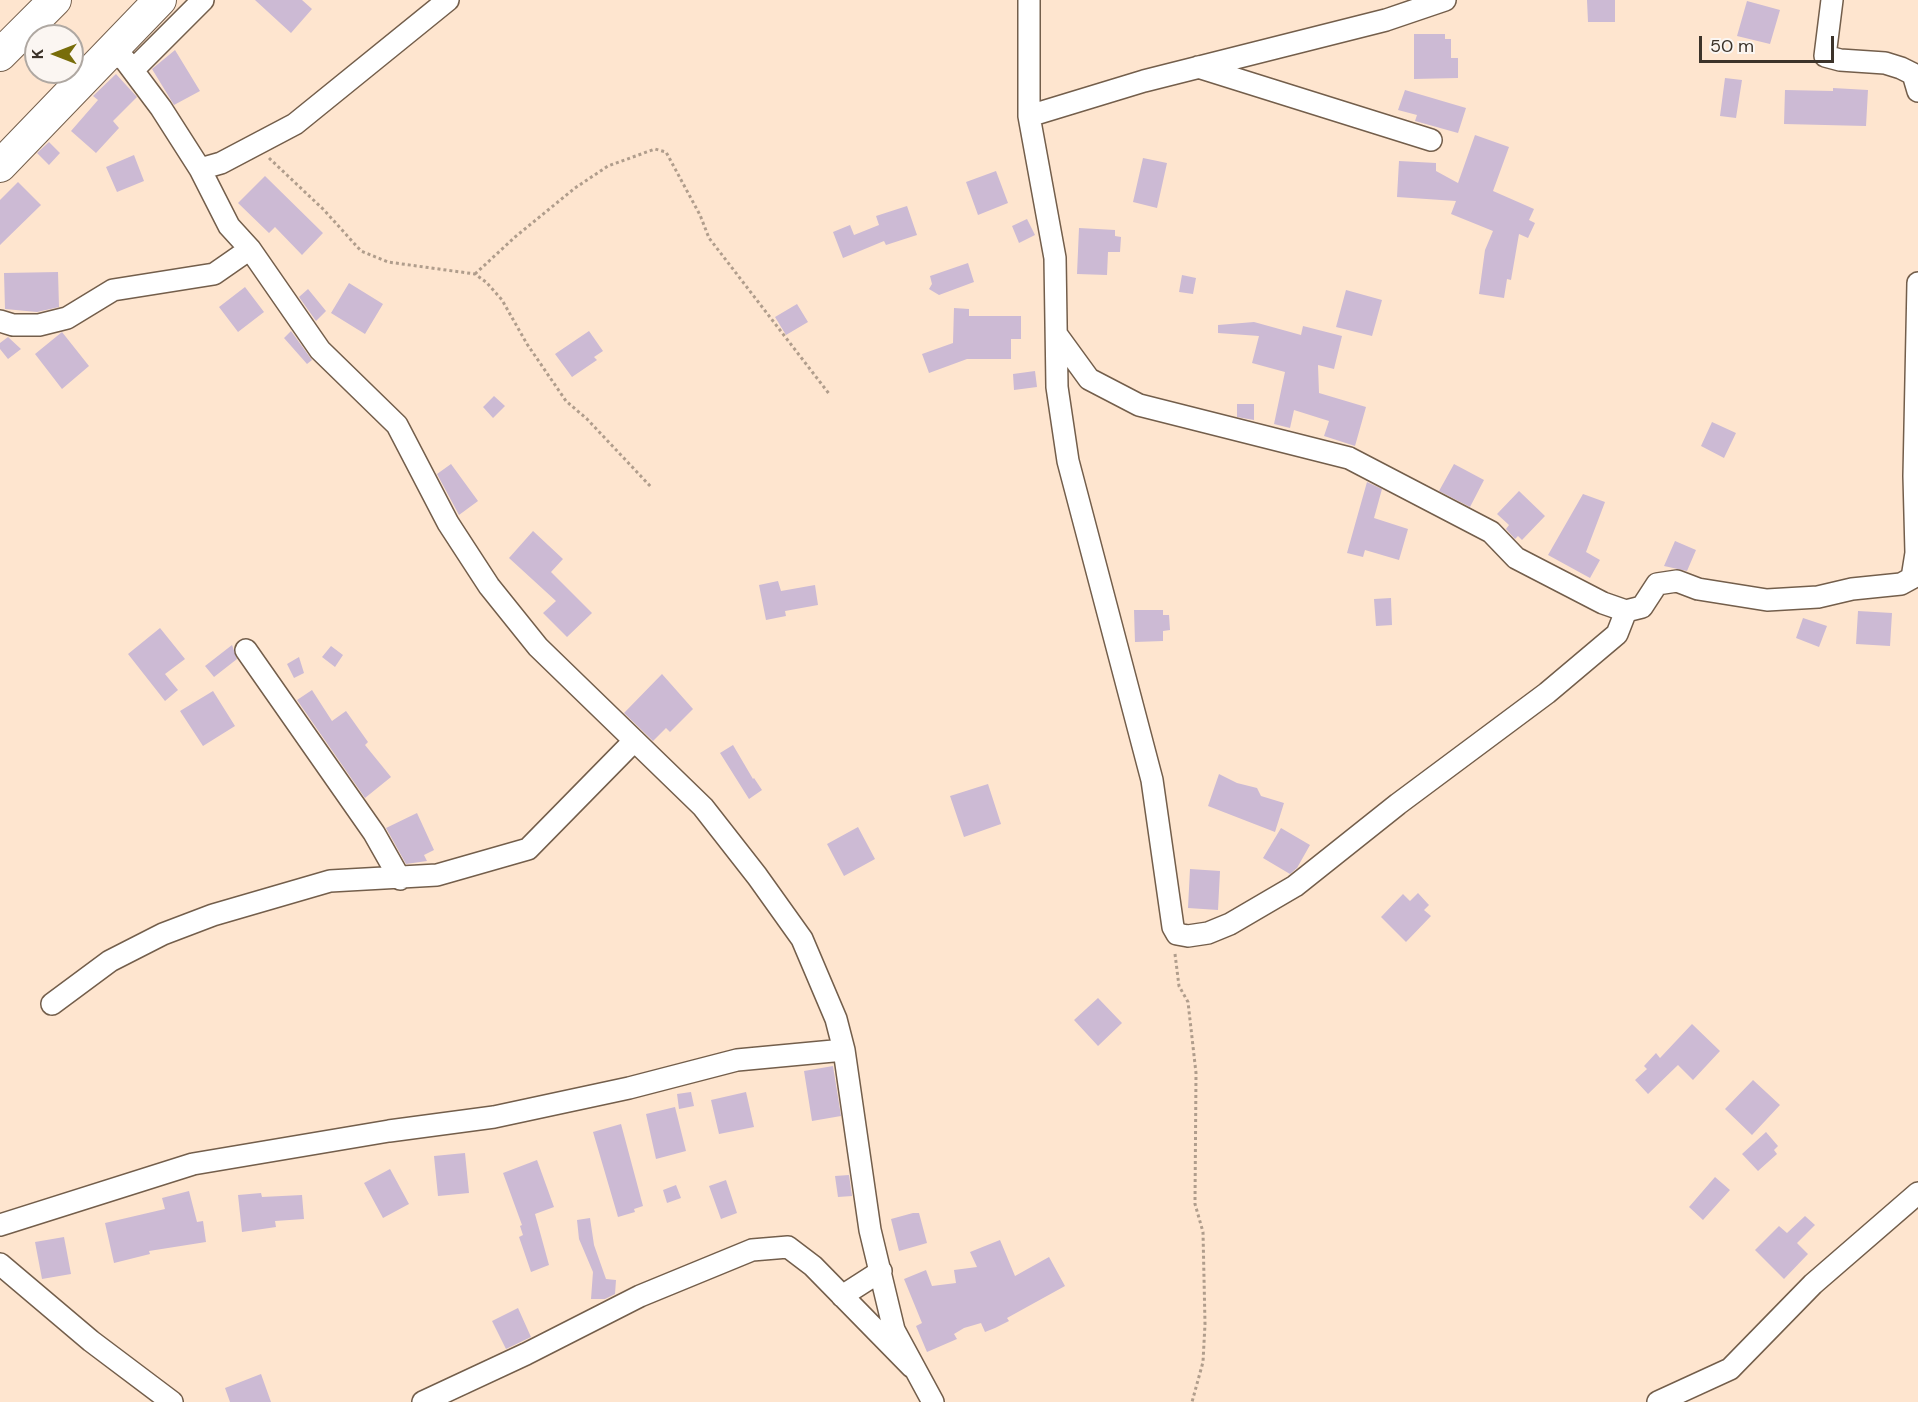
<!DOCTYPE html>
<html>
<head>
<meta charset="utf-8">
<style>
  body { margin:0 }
  #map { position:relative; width:1918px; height:1402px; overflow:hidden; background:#fee5cf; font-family:"DM Sans",sans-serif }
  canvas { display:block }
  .north { position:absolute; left:24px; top:24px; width:60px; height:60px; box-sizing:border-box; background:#fbf6f2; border:2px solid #afa8a2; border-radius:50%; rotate:270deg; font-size:16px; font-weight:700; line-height:24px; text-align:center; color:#3c332a }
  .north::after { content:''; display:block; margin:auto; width:21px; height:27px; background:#786d0a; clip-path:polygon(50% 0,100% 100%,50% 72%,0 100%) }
  .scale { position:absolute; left:1699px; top:36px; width:135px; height:27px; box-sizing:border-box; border:3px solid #3c332a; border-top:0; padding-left:8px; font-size:18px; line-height:21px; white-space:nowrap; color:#3c332a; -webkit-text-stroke:4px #fbf6f2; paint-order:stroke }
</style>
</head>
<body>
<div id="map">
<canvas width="1918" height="1402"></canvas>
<div class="north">K</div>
<div class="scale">50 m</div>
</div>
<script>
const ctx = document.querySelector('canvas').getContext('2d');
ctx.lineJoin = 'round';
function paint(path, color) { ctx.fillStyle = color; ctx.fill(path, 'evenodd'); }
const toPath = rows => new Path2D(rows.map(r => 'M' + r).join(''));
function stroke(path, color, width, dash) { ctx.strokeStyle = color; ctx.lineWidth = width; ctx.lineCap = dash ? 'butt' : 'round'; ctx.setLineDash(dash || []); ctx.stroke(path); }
paint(toPath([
  [255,0,302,0,312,9,291,33],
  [1587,0,1615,0,1615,22,1588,22],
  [1747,1,1780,10,1770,44,1737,36],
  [1414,34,1445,34,1445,39,1451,39,1451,58,1458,58,1458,78,1414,79],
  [175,50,200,91,174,105,152,69],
  [116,74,137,97,113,121,119,128,96,153,71,131,98,100,93,96],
  [1725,78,1742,80,1736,118,1720,116],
  [1833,88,1868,90,1866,126,1784,124,1785,90,1833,91],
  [1405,90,1466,108,1458,133,1415,121,1417,115,1398,110],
  [1475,135,1509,147,1493,191,1534,209,1529,220,1535,223,1528,238,1519,234,1511,280,1507,279,1504,298,1479,294,1485,250,1493,231,1451,214,1456,201,1397,197,1399,161,1436,163,1436,171,1458,183],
  [49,142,60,153,49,165,37,153],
  [134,155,144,181,117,192,106,167],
  [1143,158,1167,163,1157,208,1133,202],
  [996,171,1008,203,978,215,966,182],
  [265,176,323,233,302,255,275,227,269,233,238,203],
  [18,182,41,205,0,245,0,200],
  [907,206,917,235,886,245,884,241,843,258,833,232,850,225,854,235,879,225,876,216],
  [1027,219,1035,235,1019,243,1012,226],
  [1079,228,1115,230,1115,236,1121,237,1120,252,1108,252,1107,275,1077,274],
  [968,263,974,282,939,295,929,289,932,284,930,276],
  [58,272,59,307,37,312,5,309,4,273],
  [1182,275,1196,278,1193,294,1179,292],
  [349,283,383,304,365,334,331,313],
  [245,287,264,312,238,332,219,307],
  [308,289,326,311,316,321,299,297],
  [1346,290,1382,300,1372,336,1336,327],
  [797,304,808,322,786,335,775,317],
  [954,308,969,309,969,316,1021,316,1021,339,1011,339,1011,359,967,359,929,373,922,354,953,343],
  [1254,322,1301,335,1303,326,1342,336,1334,369,1318,365,1319,393,1366,407,1355,446,1324,436,1329,421,1294,410,1290,428,1274,424,1285,372,1252,363,1259,336,1218,333,1218,325],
  [291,331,312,360,307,364,284,338],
  [589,331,603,351,594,357,597,360,572,377,555,354],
  [62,332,89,366,62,389,35,354],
  [8,337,21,349,8,359,0,349,0,343],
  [1035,371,1037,387,1014,390,1013,374],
  [494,396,505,406,493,418,483,407],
  [1237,404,1254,404,1254,420,1237,417],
  [1712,422,1736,433,1724,458,1701,446],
  [451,464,478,501,459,515,437,474],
  [1454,464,1484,480,1470,507,1439,491],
  [1367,482,1382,489,1374,518,1408,529,1399,560,1365,550,1363,557,1347,553],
  [1519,491,1545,516,1522,540,1518,536,1515,539,1506,529,1509,525,1497,514],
  [1583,494,1605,502,1586,552,1600,560,1590,578,1548,555],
  [533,531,563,559,551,572,592,613,567,637,543,613,556,601,509,558],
  [1675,541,1696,550,1687,571,1664,566],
  [778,581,781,591,815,585,818,605,785,611,786,616,766,620,759,585],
  [1391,598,1392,625,1376,626,1374,599],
  [1134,610,1163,610,1163,615,1169,615,1170,630,1163,631,1163,641,1135,642],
  [1858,611,1892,613,1890,646,1856,644],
  [1803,618,1827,626,1819,647,1796,638],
  [160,628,185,659,165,674,178,690,165,701,128,654],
  [232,645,237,659,214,677,205,666],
  [331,646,343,655,335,667,322,657],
  [299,657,304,673,294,678,287,664],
  [662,674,693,709,670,732,666,728,653,741,624,713],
  [312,690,332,721,346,711,368,742,365,745,391,777,365,798,297,700],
  [213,691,235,726,203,746,180,711],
  [733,745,753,779,754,778,762,790,749,799,720,753],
  [1219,774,1237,783,1257,788,1261,796,1284,803,1275,832,1208,806],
  [988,784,1001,824,964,837,950,796],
  [417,813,434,850,424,855,427,861,406,864,386,828],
  [858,827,875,859,844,876,827,844],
  [1281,828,1310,845,1297,868,1290,874,1263,858],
  [1190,869,1220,871,1218,910,1188,908],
  [1418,893,1429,905,1424,910,1431,916,1406,942,1381,917,1403,894,1410,901],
  [1098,998,1122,1023,1098,1046,1074,1020],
  [1692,1024,1720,1051,1693,1080,1678,1065,1648,1094,1635,1080,1647,1069,1644,1066,1656,1053,1660,1058],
  [833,1066,841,1116,812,1121,804,1071],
  [1753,1080,1780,1105,1752,1135,1725,1109],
  [691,1092,694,1106,679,1109,677,1094],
  [746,1092,754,1127,719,1134,711,1100],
  [675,1107,686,1151,656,1159,646,1114],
  [621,1124,643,1206,634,1209,635,1212,618,1217,593,1132],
  [1766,1132,1778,1146,1774,1150,1777,1154,1758,1171,1742,1154],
  [465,1153,469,1193,438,1196,434,1156],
  [537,1160,554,1207,535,1214,549,1265,531,1272,519,1237,523,1235,520,1226,522,1225,503,1173],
  [390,1169,409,1204,383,1218,364,1183],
  [849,1175,852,1196,838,1197,835,1176],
  [1715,1177,1730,1190,1703,1220,1689,1207],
  [726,1180,737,1213,721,1219,709,1186],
  [676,1185,681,1198,667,1203,663,1190],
  [189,1191,197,1222,203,1221,206,1242,149,1251,150,1254,114,1263,105,1223,165,1209,162,1198],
  [261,1193,262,1197,302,1195,304,1219,275,1221,276,1227,242,1232,238,1195],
  [913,1213,919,1213,927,1243,899,1251,891,1219],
  [1805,1216,1815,1225,1797,1243,1808,1254,1784,1279,1755,1250,1779,1226,1787,1233],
  [590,1218,594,1245,606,1279,616,1280,615,1294,605,1299,591,1299,593,1272,579,1239,577,1220],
  [64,1237,71,1274,42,1279,35,1242],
  [1000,1240,1015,1276,1049,1257,1065,1286,1007,1318,1009,1321,995,1328,985,1332,981,1323,964,1328,954,1334,957,1339,927,1352,916,1326,922,1323,904,1279,926,1270,932,1286,956,1283,954,1270,977,1267,970,1252],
  [518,1308,531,1337,506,1349,492,1321],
  [261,1374,271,1402,230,1402,225,1388]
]), '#ccbad4');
const minor = toPath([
  [1029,0,1029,116,1055,258,1057,387,1068,461,1152,780,1173,927,1177,934,1188,936,1208,933,1230,924,1295,886,1398,804,1547,693,1617,634,1626,611],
  [1832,0,1825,56,1840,60,1885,63,1901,68,1913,74,1918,91],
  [1198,67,1431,140],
  [133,70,203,0],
  [1029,116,1144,81,1386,20,1445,0],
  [200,169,221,163,295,124,448,0],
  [0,321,13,325,39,325,67,318,113,290,214,274,250,249],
  [1057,335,1089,379,1139,405,1349,458,1491,532,1516,558,1603,603,1626,611,1642,607,1657,584,1677,581,1698,589,1767,600,1818,597,1852,589,1901,584,1912,578,1916,553,1914,476,1918,283],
  [246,650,374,833,400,879],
  [52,1004,110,961,163,934,213,915,330,881,437,875,528,849,634,741],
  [844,1050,870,1230,894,1330,933,1402],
  [0,1225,193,1164,389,1131,494,1117,629,1088,737,1060,844,1050,836,1019,802,939,757,876,703,807,538,647,489,586,448,523,397,425,320,350,250,249,229,226,200,169,161,108,125,60,110,52],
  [0,1264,91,1341,172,1402],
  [842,1296,881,1271],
  [423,1402,526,1354,640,1296,752,1250,788,1247,813,1266,912,1367],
  [1658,1402,1730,1369,1813,1284,1918,1193]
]);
const highway = toPath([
  [0,55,55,0],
  [0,166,160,0]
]);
stroke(minor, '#735e4b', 24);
stroke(highway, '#735e4b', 34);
stroke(toPath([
  [269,158,324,210,361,251,388,262,475,274,486,282,502,300,527,344,566,401,587,419,652,488],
  [475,274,515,237,575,188,608,166,655,149,666,152,700,215,709,238,830,395],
  [1175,954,1179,986,1188,1002,1196,1073,1195,1204,1203,1232,1205,1324,1203,1362,1192,1402]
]), '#b09d8c', 3, [3, 3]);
stroke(minor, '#fff', 21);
stroke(highway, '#fff', 32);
</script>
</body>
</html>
